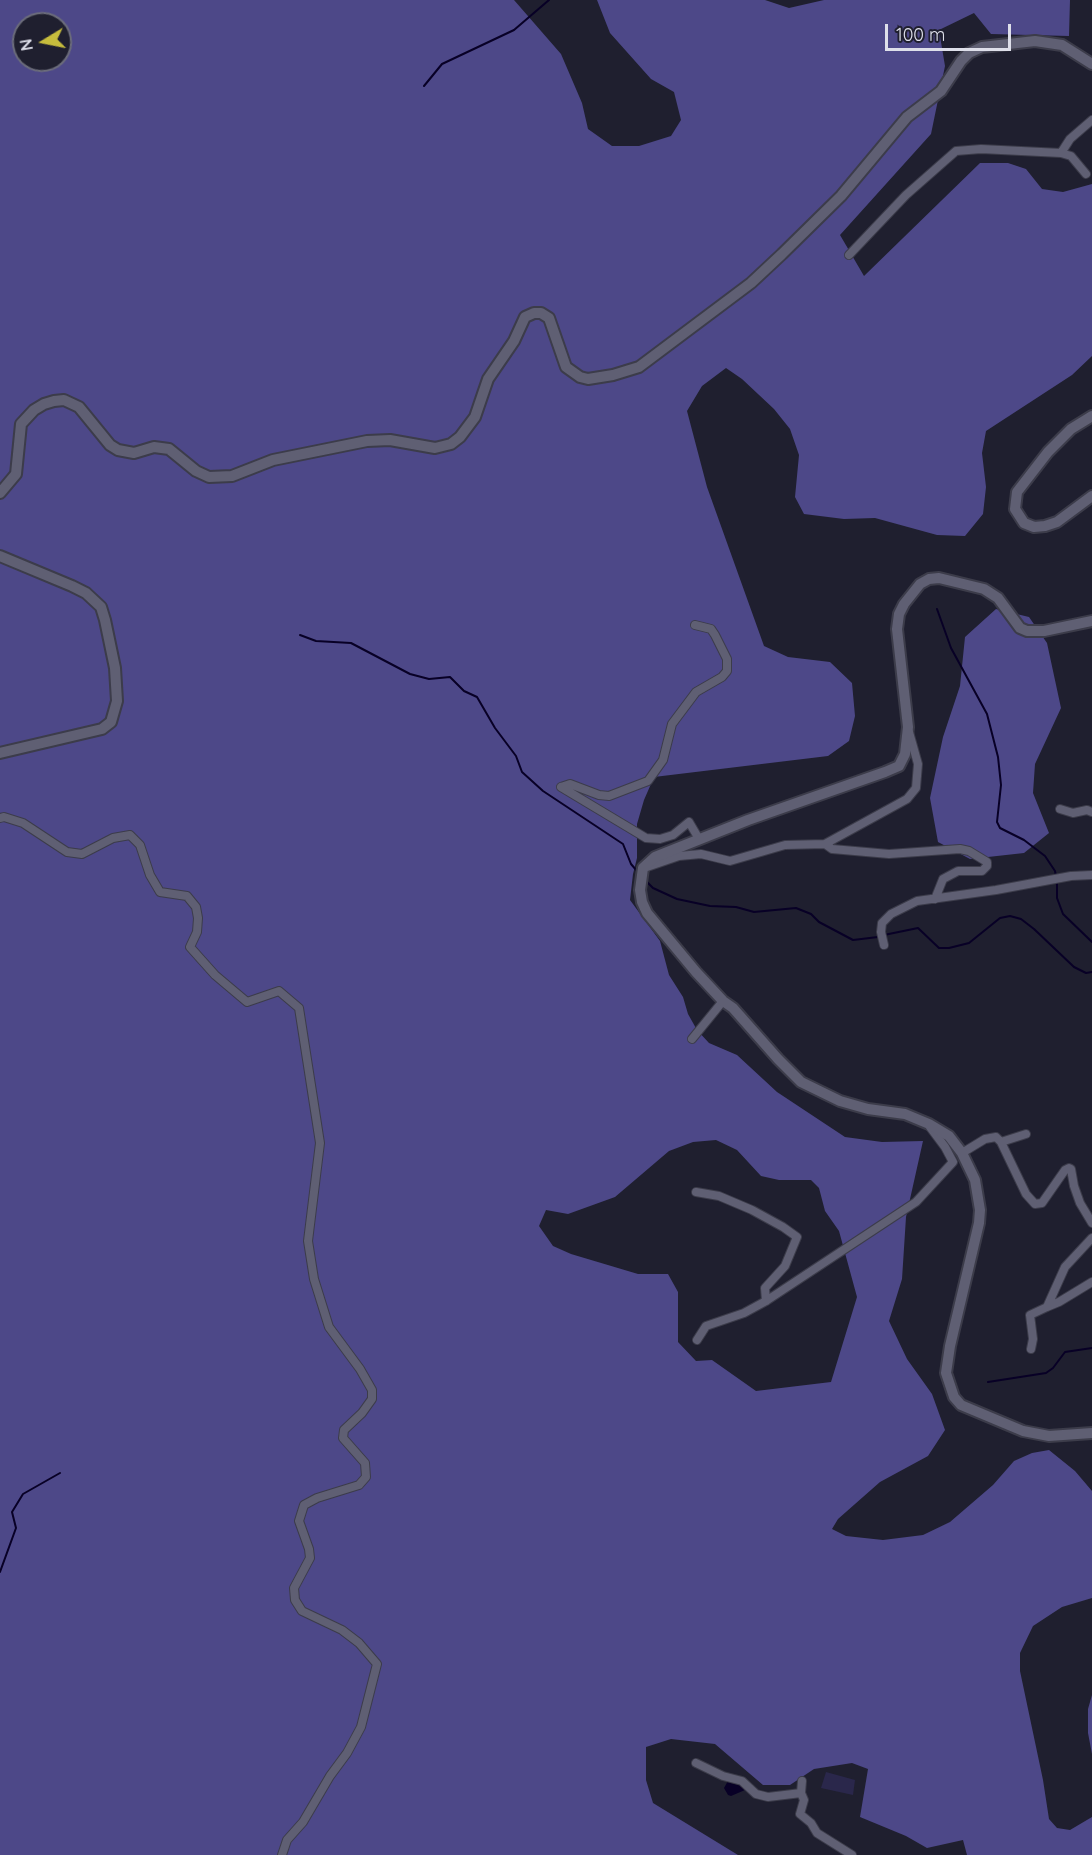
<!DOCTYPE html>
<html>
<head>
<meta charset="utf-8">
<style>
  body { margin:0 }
  #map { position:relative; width:1092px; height:1855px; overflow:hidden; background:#1f1f2f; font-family:Quicksand,sans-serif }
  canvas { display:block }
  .north { position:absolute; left:12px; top:12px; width:60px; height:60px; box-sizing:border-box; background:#1f1f2f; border:2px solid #6b6c7a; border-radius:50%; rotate:260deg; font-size:16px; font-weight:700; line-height:24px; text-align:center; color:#dedfea }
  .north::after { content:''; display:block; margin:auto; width:21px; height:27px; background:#c6bc3d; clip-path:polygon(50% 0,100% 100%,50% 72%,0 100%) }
  .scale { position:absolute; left:885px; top:24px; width:126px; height:27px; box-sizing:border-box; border:3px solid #dedfea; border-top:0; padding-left:8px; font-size:18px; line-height:21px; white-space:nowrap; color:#dedfea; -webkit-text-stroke:4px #1f1f2f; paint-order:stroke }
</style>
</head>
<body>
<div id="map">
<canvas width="1092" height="1855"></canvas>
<div class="north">N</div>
<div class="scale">100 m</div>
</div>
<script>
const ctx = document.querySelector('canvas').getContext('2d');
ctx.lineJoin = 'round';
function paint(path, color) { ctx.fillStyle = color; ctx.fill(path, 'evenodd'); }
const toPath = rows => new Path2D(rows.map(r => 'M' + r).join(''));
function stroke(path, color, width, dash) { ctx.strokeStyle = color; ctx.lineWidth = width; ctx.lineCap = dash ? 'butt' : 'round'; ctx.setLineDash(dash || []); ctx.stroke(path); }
paint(toPath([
  [826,1772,855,1780,853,1795,821,1788]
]), '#2a274b');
paint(toPath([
  [0,0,514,0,561,54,582,103,588,129,612,146,639,146,671,136,681,120,674,92,651,79,610,33,597,0,765,0,789,8,824,0,1070,0,1069,36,991,34,974,13,939,30,945,66,931,134,840,235,864,276,980,163,1008,163,1026,169,1042,189,1063,192,1092,184,1092,356,1072,375,986,431,982,453,986,487,983,514,965,536,937,535,875,518,844,519,804,514,795,497,799,455,790,429,774,409,742,379,726,368,702,386,687,411,707,487,764,646,788,657,830,662,852,683,855,716,849,741,828,756,654,777,644,800,637,824,637,858,633,874,630,900,660,941,669,975,683,997,688,1014,697,1030,709,1043,737,1055,777,1092,845,1137,882,1142,923,1141,906,1217,902,1279,889,1321,907,1359,932,1394,945,1430,928,1456,880,1482,838,1519,832,1529,846,1536,883,1540,923,1535,950,1522,993,1485,1014,1461,1032,1453,1049,1450,1075,1471,1092,1491,1092,1598,1062,1607,1033,1626,1020,1653,1020,1671,1043,1780,1049,1819,1057,1828,1070,1830,1092,1817,1092,1855,967,1855,963,1840,927,1848,906,1836,860,1817,868,1769,852,1763,814,1769,790,1785,763,1785,715,1744,671,1739,646,1747,646,1780,653,1803,738,1855,0,1855],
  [24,24,60,24,60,60,24,60],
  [716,1140,737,1150,761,1176,779,1180,811,1180,819,1188,825,1211,839,1231,857,1297,831,1382,756,1391,712,1360,696,1361,678,1342,678,1292,668,1274,638,1274,571,1254,553,1246,539,1226,546,1210,568,1214,615,1197,669,1151,693,1142],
  [996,609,1029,617,1047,643,1061,708,1035,764,1033,793,1049,833,1024,853,970,859,938,842,930,798,943,737,960,686,965,637],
  [1092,1695,1092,1754,1088,1733,1088,1709]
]), '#4d4888');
paint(toPath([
  [729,1779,740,1782,745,1790,731,1796,728,1795,724,1788]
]), '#080026');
stroke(toPath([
  [424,86,442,64,514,30,549,0],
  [937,609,951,648,987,714,998,757,1001,785,997,822,1000,828,1024,840,1045,856,1055,871,1056,876],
  [300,635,316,641,351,643,410,674,429,679,450,677,464,691,477,697,495,728,516,756,522,772,543,791,623,844,631,864,637,871],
  [646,881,653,888,677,899,710,906,736,907,754,912,796,908,811,914,819,922,853,940,878,937],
  [1057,882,1057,898,1063,914,1092,942],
  [884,935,918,928,939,948,949,948,969,943,1000,918,1010,916,1021,919,1034,929,1074,967,1086,973,1092,972],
  [988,1382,1046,1373,1053,1368,1065,1352,1092,1348],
  [0,1572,16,1528,12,1512,23,1494,60,1473]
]), '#080026', 2);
const street = toPath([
  [1061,153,1071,156,1086,174],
  [849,255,906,195,956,151,981,149,1061,153,1070,139,1092,120],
  [561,787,570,784,599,795,609,796,648,781,663,760,672,724,696,692,722,677,727,671,727,659,715,635,711,629,695,625],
  [561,787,646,838,660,839,673,835,689,822,699,839],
  [1060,809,1073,813,1087,810,1092,812],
  [0,818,4,817,23,823,67,852,82,854,113,838,130,835,140,845,150,875,160,892,187,896,196,907,198,918,197,932,190,947,215,975,247,1002,279,991,299,1008,320,1143,308,1241,314,1279,329,1327,360,1369,372,1390,372,1399,362,1413,344,1430,343,1438,365,1463,366,1477,359,1485,317,1498,304,1505,299,1521,309,1549,310,1558,294,1588,295,1600,302,1611,342,1630,359,1643,377,1664,361,1727,347,1753,330,1776,303,1822,287,1840,282,1855],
  [825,844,832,849,889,854,960,849,969,851,987,862,987,866,982,871,958,871,943,879,935,899],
  [647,867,679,856,701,854,730,861,785,845,825,844,907,799,916,788,918,764,909,732],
  [884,945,881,932,882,923,891,914,917,901,996,890,1071,876,1092,875],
  [692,1039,723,1001],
  [1001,1142,1026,1134],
  [962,1153,985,1139,996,1137,1001,1142,1026,1194,1035,1204,1042,1203,1065,1170,1069,1168,1071,1169,1074,1186,1080,1203,1092,1223],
  [696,1192,719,1196,752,1210,783,1227,797,1237,785,1266,765,1288,766,1301],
  [1092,1238,1065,1267,1047,1307,1059,1302,1092,1282],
  [697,1340,706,1326,744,1313,766,1301,916,1202,953,1162,945,1147,930,1127],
  [1031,1349,1033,1339,1030,1315,1047,1307],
  [696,1763,723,1776,742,1781,756,1794,768,1797,801,1793],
  [802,1781,801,1793,804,1800,800,1814,811,1823,817,1833,852,1855]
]);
const secondary = toPath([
  [1092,416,1071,429,1048,452,1017,492,1015,509,1024,523,1034,527,1045,526,1057,522,1092,496],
  [0,493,16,474,21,424,34,410,44,404,54,401,64,400,79,407,110,445,118,450,134,453,154,447,169,449,196,471,209,477,232,476,273,460,367,441,390,440,435,448,451,444,460,437,475,417,488,379,514,341,525,317,534,313,541,313,549,318,566,367,580,377,588,379,613,375,639,367,751,283,782,254,841,196,907,117,941,91,961,61,969,53,982,47,1035,41,1062,45,1092,64],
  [0,556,72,586,86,593,101,607,105,620,115,668,117,701,111,722,102,729,0,753],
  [1092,621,1044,631,1027,631,1020,628,998,598,984,589,939,578,929,579,920,584,904,604,899,614,897,629,908,727,905,754,899,766,885,772,748,820,655,857,643,868,640,890,642,902,647,913,696,972,723,1001,733,1008,778,1059,801,1082,840,1101,868,1109,905,1114,929,1124,949,1136,962,1153,975,1180,980,1210,979,1223,950,1346,946,1373,954,1397,961,1405,1023,1431,1049,1436,1092,1433]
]);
stroke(street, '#3c3c4a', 10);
stroke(secondary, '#3c3c4a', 14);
stroke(street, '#5f5f73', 8);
stroke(secondary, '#5f5f73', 10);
</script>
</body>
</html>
